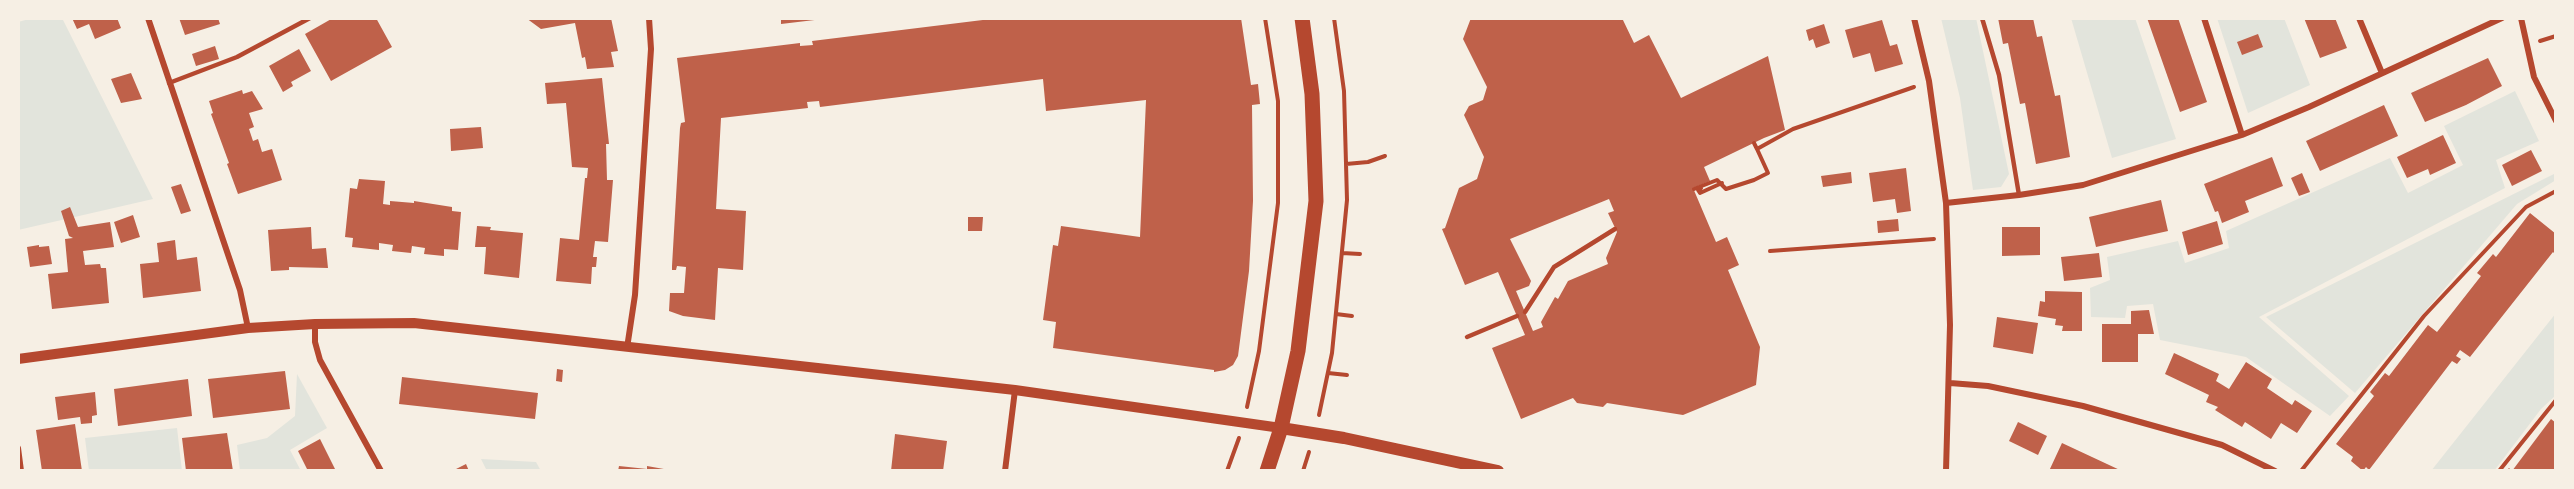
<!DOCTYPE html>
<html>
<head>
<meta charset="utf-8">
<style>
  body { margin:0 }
  #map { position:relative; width:2574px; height:489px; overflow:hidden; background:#f6efe4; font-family:Manrope,sans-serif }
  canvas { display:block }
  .frame { position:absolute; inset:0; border:20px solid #f6efe4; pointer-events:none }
</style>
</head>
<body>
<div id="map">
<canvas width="2574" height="489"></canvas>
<div class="frame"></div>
</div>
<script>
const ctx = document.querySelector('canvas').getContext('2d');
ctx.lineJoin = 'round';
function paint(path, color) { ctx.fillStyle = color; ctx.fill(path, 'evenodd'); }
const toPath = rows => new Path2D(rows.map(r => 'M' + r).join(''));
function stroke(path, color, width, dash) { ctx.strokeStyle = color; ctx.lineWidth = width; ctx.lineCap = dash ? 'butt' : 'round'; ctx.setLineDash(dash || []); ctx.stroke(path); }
paint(toPath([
  [33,18,62,18,153,199,18,230,18,22],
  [1941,18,1976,18,2009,174,2001,187,1973,190,1960,98],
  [2071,18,2135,18,2176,139,2112,158],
  [2217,18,2284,18,2310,85,2248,113],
  [2515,91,2539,141,2496,160,2505,188,2259,317,2349,396,2330,416,2246,357,2160,340,2153,304,2127,306,2125,318,2091,317,2090,288,2110,280,2107,257,2178,241,2185,263,2229,248,2226,231,2390,158,2408,193,2463,165,2444,126],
  [2556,173,2556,180,2517,204,2355,393,2266,317],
  [2556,313,2556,395,2541,409,2494,471,2431,471],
  [297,374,327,428,290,450,301,471,240,471,237,445,267,438,295,416],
  [177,428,182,471,89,471,85,438],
  [481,459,536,462,541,471,487,471]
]), '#e2e4dc');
paint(toPath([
  [72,18,117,18,121,28,95,39,89,24,77,29],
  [179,18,218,18,220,24,185,35],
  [333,18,376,18,392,47,331,81,305,34],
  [526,18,611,18,618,51,611,52,614,67,587,69,585,57,582,58,575,23,541,29],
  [781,18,823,18,823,19,781,24],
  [999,18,1241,18,1251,85,1258,84,1260,104,1252,105,1253,201,1249,271,1238,356,1233,365,1225,370,1214,372,1214,370,1053,348,1056,322,1043,320,1053,245,1058,246,1061,226,1140,237,1146,100,1046,111,1043,79,820,107,819,101,807,102,808,108,721,118,716,209,746,211,743,270,718,268,715,320,683,316,669,311,670,293,684,293,686,267,677,266,676,270,672,270,672,266,680,128,681,123,685,122,677,58,800,43,800,46,813,45,812,41],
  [1471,18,1622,18,1634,43,1649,35,1681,98,1768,56,1785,130,1764,138,1704,167,1710,181,1693,188,1716,242,1727,237,1739,265,1728,270,1760,347,1756,385,1683,415,1607,403,1603,407,1577,403,1573,398,1521,419,1492,348,1525,335,1498,272,1465,285,1442,229,1445,228,1459,188,1477,179,1484,157,1464,115,1469,106,1483,100,1487,87,1463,39],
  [1609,199,1614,211,1608,213,1617,232,1606,258,1608,264,1568,281,1558,299,1555,297,1541,322,1543,327,1533,331,1516,291,1529,286,1531,281,1510,239],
  [1998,18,2033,18,2037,37,2042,36,2055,96,2060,95,2070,157,2036,164,2025,103,2020,104,2008,43,2003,44],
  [2147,18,2178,18,2207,102,2180,112],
  [2304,18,2335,18,2347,48,2320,58],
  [1882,20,1890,46,1897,44,1903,64,1875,72,1870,53,1853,58,1845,30],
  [1824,24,1830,43,1816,48,1813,39,1809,41,1806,30],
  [2258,34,2263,47,2242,55,2237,42],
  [215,46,219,59,196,66,192,54],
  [299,49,311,71,291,82,293,86,283,92,269,66],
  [2488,58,2502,86,2466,105,2425,122,2411,93],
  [131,73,142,99,121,103,111,79],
  [602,78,609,144,606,144,607,180,613,180,608,242,595,241,593,257,597,257,596,267,592,267,591,284,556,281,560,238,579,240,585,178,587,178,588,168,572,167,566,103,547,104,545,83],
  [242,90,243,94,252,91,263,109,249,113,254,127,249,129,253,141,258,139,262,152,272,149,282,180,238,194,227,164,229,163,211,114,213,113,209,101],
  [2384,105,2398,136,2320,171,2306,141],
  [481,127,483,148,451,151,450,129],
  [2443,135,2456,163,2430,175,2428,169,2407,178,2397,157],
  [2531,150,2542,171,2512,186,2502,165],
  [2272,157,2283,186,2245,201,2249,212,2222,223,2218,211,2215,212,2204,184],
  [1906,168,1911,211,1897,213,1895,199,1873,202,1869,173],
  [1851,172,1852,183,1823,187,1821,176],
  [2302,173,2310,192,2299,196,2291,178],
  [359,179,385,181,383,204,390,205,390,201,414,203,414,201,452,207,452,211,461,212,458,250,444,249,444,256,424,254,425,248,412,246,411,253,392,251,393,245,379,243,379,250,352,247,353,238,345,237,350,188,357,189],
  [181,184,191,211,181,214,171,187],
  [2161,200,2168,231,2096,247,2089,217],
  [70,207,78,227,110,222,114,247,83,251,85,265,100,264,101,268,106,268,109,303,52,309,48,274,68,272,65,239,73,238,69,236,61,211],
  [2530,213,2556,234,2556,255,2553,252,2470,357,2460,350,2456,356,2461,359,2457,364,2452,361,2369,470,2366,467,2363,471,2351,461,2353,457,2336,444,2374,396,2370,392,2385,373,2389,376,2428,325,2437,332,2481,276,2477,273,2493,254,2496,257],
  [133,215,140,237,121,243,114,222],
  [968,217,983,217,982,231,968,231],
  [1898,219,1899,231,1878,233,1877,221],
  [2217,221,2223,244,2188,255,2182,232],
  [477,226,491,227,490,230,523,233,519,278,484,274,486,247,475,247],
  [311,227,312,249,326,248,328,268,289,267,289,270,271,271,268,230],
  [2002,227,2040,227,2040,255,2002,256],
  [175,240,177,260,197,257,201,291,143,298,140,264,159,262,157,243],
  [39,245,39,247,49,246,52,264,30,267,27,247],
  [2099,253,2102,277,2064,281,2061,257],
  [2045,291,2082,292,2082,331,2062,331,2063,326,2055,325,2056,319,2038,316,2040,301,2045,302],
  [2149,310,2154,334,2138,334,2138,362,2102,362,2102,324,2131,324,2131,311],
  [1997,317,2038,323,2033,354,1993,347],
  [2174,353,2219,374,2216,381,2229,389,2246,362,2272,379,2267,388,2292,405,2295,400,2312,411,2297,433,2281,423,2271,439,2245,422,2242,427,2215,410,2218,407,2206,402,2209,395,2165,374],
  [557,369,563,370,562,382,556,381],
  [285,371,290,409,213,418,208,379],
  [402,377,538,393,535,419,399,404],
  [188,379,192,416,118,426,114,389],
  [95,392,97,415,92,416,92,423,81,424,80,417,58,420,55,397],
  [2551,419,2556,423,2556,471,2506,471,2509,468,2512,471],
  [2018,422,2047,436,2038,455,2009,441],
  [75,424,82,471,42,471,36,430],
  [227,433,233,471,186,471,182,438],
  [895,434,947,441,943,471,891,471],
  [320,439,336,471,308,471,298,451],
  [2062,443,2122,471,2049,471],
  [466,464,469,471,452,471],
  [619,466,647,469,647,466,675,471,618,471]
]), '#bf614a');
stroke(toPath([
  [2540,41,2556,36],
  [1754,143,1757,149],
  [1346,164,1368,162,1385,156],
  [1701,188,1698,190,1700,193,1722,183],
  [1694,189,1717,180,1726,189,1754,180,1768,173,1757,149,1793,129,1914,87],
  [1770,251,1934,239],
  [1342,253,1360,254],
  [1336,314,1352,316],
  [1328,373,1347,375],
  [1247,407,1259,351,1278,203,1278,101,1265,18],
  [1319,415,1332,353,1347,200,1344,91,1334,18],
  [1227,471,1239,438],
  [1303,471,1309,452],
  [2301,471,2424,316,2526,207,2556,191],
  [2499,471,2556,400]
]), '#b5482f', 4);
stroke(toPath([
  [1982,18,1999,75,2019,195],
  [169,83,237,57,310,18],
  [1525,312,1554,267,1615,229],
  [1467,337,1517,316]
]), '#b5482f', 4.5);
stroke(toPath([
  [148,18,240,290,248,328],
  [1914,18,1929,81,1946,203,1950,325,1946,471],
  [2204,18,2242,135],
  [2359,18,2382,73],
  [2521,18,2534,77,2556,121],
  [1946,203,2019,195,2083,185,2242,135,2309,107,2502,18],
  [315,324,315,342,320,360,381,471],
  [627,348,635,295,651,49,649,18],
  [1950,383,1988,386,2083,406,2222,445,2275,471],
  [18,448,21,471],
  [1005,471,1015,390]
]), '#b5482f', 6);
stroke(toPath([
  [18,359,248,328,315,324,414,323,1015,390,1281,428]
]), '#b5482f', 10);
stroke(toPath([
  [1281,428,1344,438,1498,471]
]), '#b5482f', 12);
stroke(toPath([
  [1267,471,1281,428,1298,351,1316,201,1312,94,1302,18]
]), '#b5482f', 15);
</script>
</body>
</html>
